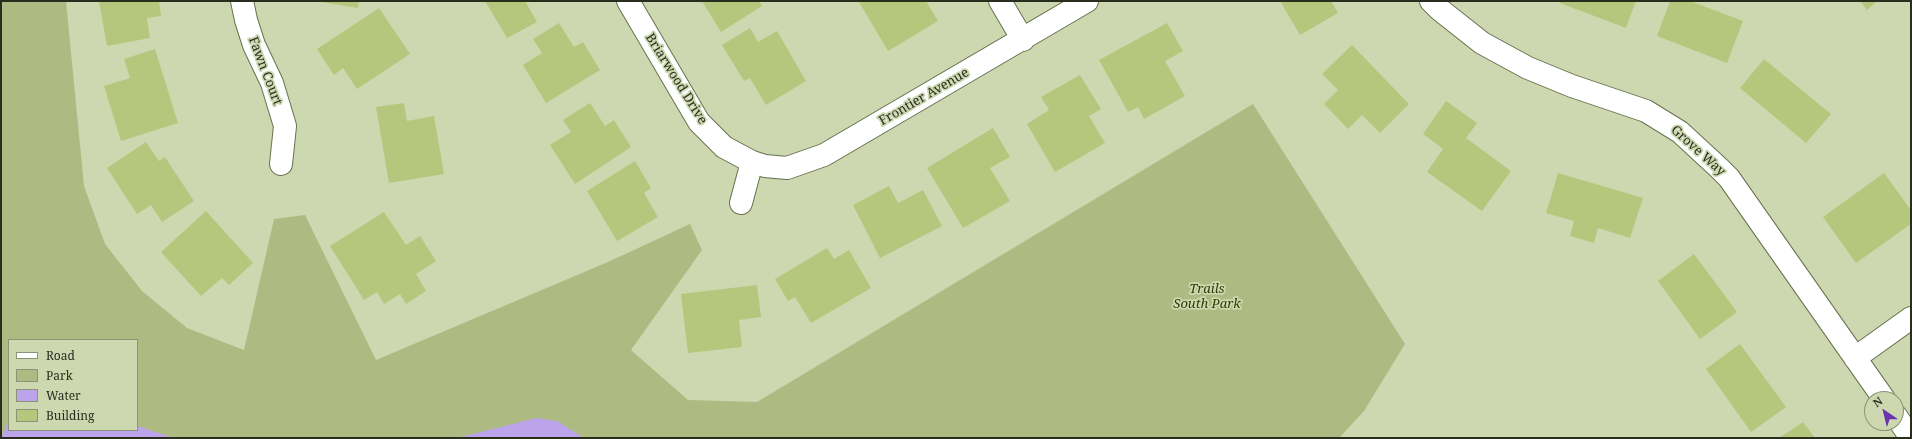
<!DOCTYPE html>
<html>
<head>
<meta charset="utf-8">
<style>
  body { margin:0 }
  #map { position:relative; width:1912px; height:439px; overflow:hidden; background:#cdd8b1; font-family:"Noto Serif",serif }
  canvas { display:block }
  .frame { position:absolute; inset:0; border:2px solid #292d1e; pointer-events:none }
  .legend { position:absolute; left:8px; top:339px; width:130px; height:92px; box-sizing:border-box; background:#cdd8b1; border:1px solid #8b9476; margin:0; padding:5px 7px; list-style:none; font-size:12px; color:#292d1e }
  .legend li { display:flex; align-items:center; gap:8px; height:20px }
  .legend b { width:20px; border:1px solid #8b9476 }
  .north { position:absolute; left:1864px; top:391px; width:40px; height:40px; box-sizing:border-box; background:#cdd8b1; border:1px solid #8b9476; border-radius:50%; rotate:325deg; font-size:11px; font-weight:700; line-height:16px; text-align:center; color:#292d1e }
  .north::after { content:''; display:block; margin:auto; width:14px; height:18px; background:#6a35ac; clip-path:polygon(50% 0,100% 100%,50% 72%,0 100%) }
</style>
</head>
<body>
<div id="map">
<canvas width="1912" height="439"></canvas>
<div class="frame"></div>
<ul class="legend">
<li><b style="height:5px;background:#fff"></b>Road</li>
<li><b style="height:11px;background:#adbb83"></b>Park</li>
<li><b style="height:11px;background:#bca4ea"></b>Water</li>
<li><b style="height:11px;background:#b5c77c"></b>Building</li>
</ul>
<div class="north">N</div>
</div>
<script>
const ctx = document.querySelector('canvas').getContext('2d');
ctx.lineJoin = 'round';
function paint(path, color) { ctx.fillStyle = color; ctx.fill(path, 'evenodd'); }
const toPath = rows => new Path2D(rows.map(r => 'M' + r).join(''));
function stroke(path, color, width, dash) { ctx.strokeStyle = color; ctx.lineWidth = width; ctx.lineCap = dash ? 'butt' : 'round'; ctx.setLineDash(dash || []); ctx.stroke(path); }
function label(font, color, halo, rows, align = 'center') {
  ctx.font = font + ' "Noto Serif",serif'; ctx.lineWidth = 3.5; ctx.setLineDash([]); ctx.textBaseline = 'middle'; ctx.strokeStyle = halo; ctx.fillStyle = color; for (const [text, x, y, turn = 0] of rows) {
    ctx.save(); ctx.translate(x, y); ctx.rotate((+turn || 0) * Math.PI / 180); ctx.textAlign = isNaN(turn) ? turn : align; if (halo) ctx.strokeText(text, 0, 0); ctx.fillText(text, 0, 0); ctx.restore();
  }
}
paint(toPath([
  [1,1,66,1,84,186,105,244,142,291,187,328,244,350,274,219,305,215,376,360,608,262,690,224,702,250,631,350,688,400,757,402,1253,104,1405,344,1364,411,1339,438,1,438],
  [9,340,137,340,137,430,9,430]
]), '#adbb83');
paint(toPath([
  [536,418,557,421,584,438,457,438],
  [9,420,9,430,137,430,137,426,174,438,1,438]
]), '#bca4ea');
paint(toPath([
  [99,1,159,1,161,16,147,18,150,38,107,46],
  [316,1,359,1,358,8],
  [485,1,525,1,537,22,507,38],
  [702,1,759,1,762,6,721,32],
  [926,1,938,21,888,51,859,2],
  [1280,1,1331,1,1338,13,1300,35],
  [1561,1,1636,1,1626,28,1560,3],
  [1670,1,1690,1,1743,21,1727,63,1657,36],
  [1860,1,1877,1,1867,10],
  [379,8,410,54,357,89,343,68,334,75,317,49],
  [559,23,574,47,583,42,600,70,546,103,523,65,542,53,533,39],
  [1167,23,1183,51,1165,61,1185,96,1144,119,1138,107,1128,112,1099,60],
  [750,28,758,42,777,31,806,81,766,105,750,78,744,81,722,45],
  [1352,45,1409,104,1380,133,1362,115,1348,129,1324,104,1338,90,1322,74],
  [155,49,178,123,121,141,104,86,130,78,124,59],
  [1764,59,1831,114,1806,143,1740,88],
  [1080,75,1101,109,1089,116,1105,143,1055,172,1027,124,1049,110,1041,97],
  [1446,101,1477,123,1466,138,1511,171,1482,211,1427,172,1443,149,1423,134],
  [404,103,407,121,434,116,444,174,389,183,376,107],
  [590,103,605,126,614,120,631,147,575,184,550,145,571,132,563,120],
  [993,128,1010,157,990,168,1010,201,963,228,927,168],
  [146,142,159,161,165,157,194,201,162,222,151,205,137,214,107,168],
  [635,161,651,188,644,193,658,217,617,241,587,191],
  [1558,173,1643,198,1630,238,1598,228,1594,243,1570,236,1574,221,1546,213],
  [1884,173,1911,210,1911,224,1856,263,1823,217],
  [889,186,898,203,923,190,942,226,880,258,853,205],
  [206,211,253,263,229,285,222,278,201,296,161,252],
  [384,212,406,245,420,236,436,261,416,274,426,291,406,304,400,294,384,304,377,292,364,300,330,246],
  [827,248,834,259,849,250,871,288,811,323,795,297,788,301,775,279],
  [1694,254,1737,312,1700,339,1658,281],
  [757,285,761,317,739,320,742,347,688,353,681,294],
  [1740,344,1786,407,1751,432,1706,369],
  [1803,422,1815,438,1779,438]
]), '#b5c77c');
const minor = toPath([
  [242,1,246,20,254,45,272,83,285,126,281,164],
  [628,1,699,122,724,147,752,162,765,166,787,168,824,155,1087,1],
  [1000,1,1023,40],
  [1431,1,1439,9,1482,43,1528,68,1572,86,1646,111,1680,132,1719,168,1729,178,1884,399],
  [741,203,752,162],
  [1855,358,1911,318],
  [1896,416,1911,438]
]);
stroke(minor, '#69714e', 24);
stroke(minor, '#fff', 22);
label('13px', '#292d1e', '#cdd8b1', [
  ["Fawn Court",265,71,69],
  ["Briarwood Drive",676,79,58],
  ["Frontier Avenue",924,97,-30],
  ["Grove Way",1698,151,42]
]);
label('italic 13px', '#303a00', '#cdd8b1', [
  ["Trails",1207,289],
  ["South Park",1207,304]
]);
</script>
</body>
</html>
